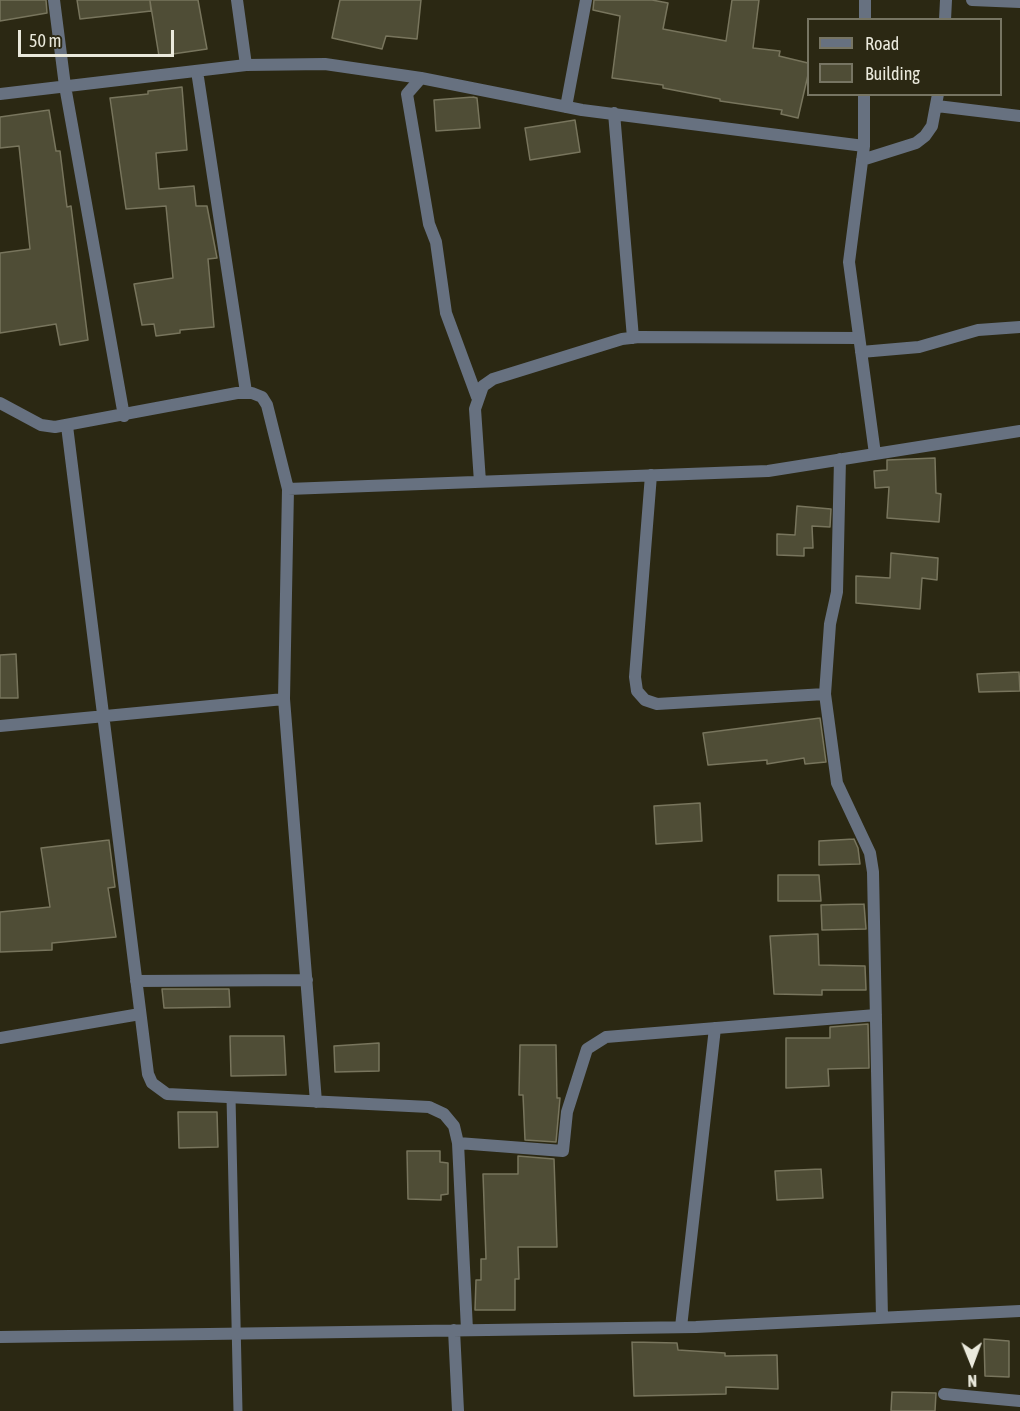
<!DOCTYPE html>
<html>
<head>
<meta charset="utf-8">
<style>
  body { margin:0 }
  #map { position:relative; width:1020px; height:1411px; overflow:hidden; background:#2b2813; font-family:"Asap Condensed",sans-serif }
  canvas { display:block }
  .legend { position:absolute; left:807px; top:18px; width:195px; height:78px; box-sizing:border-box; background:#2b2813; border:2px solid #777563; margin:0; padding:8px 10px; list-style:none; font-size:18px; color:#eae9dc }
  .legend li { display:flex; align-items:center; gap:12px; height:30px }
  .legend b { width:30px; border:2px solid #777563 }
  .north { position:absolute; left:942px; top:1333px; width:60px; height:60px; -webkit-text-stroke:4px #2b2813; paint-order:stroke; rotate:179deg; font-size:16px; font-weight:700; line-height:24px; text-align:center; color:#eae9dc }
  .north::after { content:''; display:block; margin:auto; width:21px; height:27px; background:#eae9dc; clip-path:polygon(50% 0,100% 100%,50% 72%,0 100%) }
  .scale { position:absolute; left:18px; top:30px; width:156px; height:27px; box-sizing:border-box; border:3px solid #eae9dc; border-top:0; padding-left:8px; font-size:18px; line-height:21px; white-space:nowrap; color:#eae9dc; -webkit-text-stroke:4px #2b2813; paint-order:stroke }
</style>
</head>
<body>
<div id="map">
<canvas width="1020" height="1411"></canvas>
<ul class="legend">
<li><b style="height:8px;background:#677180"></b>Road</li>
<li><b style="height:16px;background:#4f4d36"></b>Building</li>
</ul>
<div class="north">N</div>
<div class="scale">50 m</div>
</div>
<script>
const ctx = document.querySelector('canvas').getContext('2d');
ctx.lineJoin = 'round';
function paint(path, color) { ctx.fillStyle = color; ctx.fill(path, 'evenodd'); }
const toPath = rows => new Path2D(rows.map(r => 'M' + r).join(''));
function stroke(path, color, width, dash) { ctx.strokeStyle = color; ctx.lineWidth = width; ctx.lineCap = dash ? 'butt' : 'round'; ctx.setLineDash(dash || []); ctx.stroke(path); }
const building = toPath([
  [0,0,46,0,47,13,0,21,0,0],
  [77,0,198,0,207,49,159,56,150,1,151,11,80,19,77,0],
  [340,0,421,0,417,39,386,36,382,49,332,38,340,0],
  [594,0,652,0,668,3,663,29,726,41,732,0,759,0,753,48,780,51,779,56,808,63,808,75,798,118,781,114,782,110,720,101,720,99,663,88,663,85,612,78,620,16,593,10,594,0],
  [182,87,187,150,156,153,159,189,194,186,196,206,207,206,217,258,208,259,214,327,180,330,180,333,156,336,154,324,142,325,134,284,173,278,166,206,126,209,110,98,148,94,148,91,182,87],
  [473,97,477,98,480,128,436,131,434,100,473,97],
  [49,110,56,151,60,151,67,207,71,206,88,340,60,345,56,324,0,333,0,253,30,249,19,146,0,148,0,117,49,110],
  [575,120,580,152,530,160,525,128,575,120],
  [935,458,936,493,941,494,939,522,887,518,889,487,875,488,874,471,887,470,887,460,935,458],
  [797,506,831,509,830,527,812,526,813,548,804,548,804,556,777,555,777,534,795,535,797,506],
  [891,553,938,558,937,580,922,578,920,609,856,603,856,576,890,578,891,553],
  [16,654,18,698,0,698,0,655,16,654],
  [1019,672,1020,691,979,692,977,674,1019,672],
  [820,718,826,762,805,764,804,758,767,764,767,760,708,765,703,733,820,718],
  [700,803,702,841,656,844,654,806,700,803],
  [854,839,858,848,860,864,819,865,819,841,854,839],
  [109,840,115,887,108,888,116,937,52,943,52,950,0,952,0,912,50,907,41,848,109,840],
  [778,875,819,875,821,901,778,901,778,875],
  [864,904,866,929,822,930,821,905,864,904],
  [818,934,819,965,865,966,866,990,822,990,822,995,774,994,770,936,818,934],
  [162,989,229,989,230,1007,164,1008,162,989],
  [868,1024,869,1068,828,1069,829,1086,786,1088,786,1038,830,1038,830,1027,868,1024],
  [230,1036,284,1036,286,1075,231,1076,230,1036],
  [379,1043,379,1071,335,1072,334,1046,379,1043],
  [520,1045,556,1045,557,1098,560,1098,556,1142,525,1140,523,1095,519,1095,520,1045],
  [178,1112,217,1112,218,1147,179,1148,178,1112],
  [407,1151,440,1151,440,1162,448,1163,448,1194,441,1195,441,1200,408,1199,407,1151],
  [518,1156,554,1159,557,1247,518,1247,519,1279,515,1279,515,1310,475,1310,476,1280,481,1280,481,1259,486,1259,483,1174,518,1174,518,1156],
  [821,1169,823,1198,777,1200,775,1171,821,1169],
  [984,1339,1009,1341,1009,1377,985,1376,984,1339],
  [632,1342,677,1343,678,1350,725,1353,725,1356,777,1355,778,1389,726,1387,726,1394,634,1396,632,1342],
  [892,1392,936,1393,935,1411,891,1411,892,1392]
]);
paint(building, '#4f4d36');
stroke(building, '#78755d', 1.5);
stroke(toPath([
  [231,1097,238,1411]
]), '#677180', 9);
stroke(toPath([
  [54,0,65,86,124,416],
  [237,0,246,65],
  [972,0,1020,2],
  [865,20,865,0],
  [945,20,946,0],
  [197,71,246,392],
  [421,78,407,94,429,224,436,242,446,313,477,397],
  [0,94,246,65,325,64,421,78,582,110,864,146],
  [864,94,864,146,849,262,875,454],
  [937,106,1020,116],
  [566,107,586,0],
  [614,113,633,338],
  [862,160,916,143,925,136,932,126,938,94],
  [861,352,919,347,978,330,1020,327],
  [0,403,41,425,55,427,237,393,252,393,262,397,267,405,288,489],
  [67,426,148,1074,152,1083,167,1094,429,1107,444,1114,454,1126,458,1143,467,1330],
  [840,459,837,592,830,624,825,694,837,783,870,853,873,872,882,1318],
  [651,475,635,677,637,691,645,700,657,704,825,694],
  [480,482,475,409,483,386,493,379,622,339,639,337,859,338],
  [284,699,316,1102],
  [0,726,284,699,288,489,768,471,1020,431],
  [136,981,307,980],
  [0,1038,140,1014],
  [458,1143,563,1151,567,1112,587,1049,606,1037,876,1015],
  [681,1327,715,1028],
  [454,1330,458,1411],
  [0,1337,696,1327,1020,1311],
  [944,1394,1020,1401]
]), '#677180', 12);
</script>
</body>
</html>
